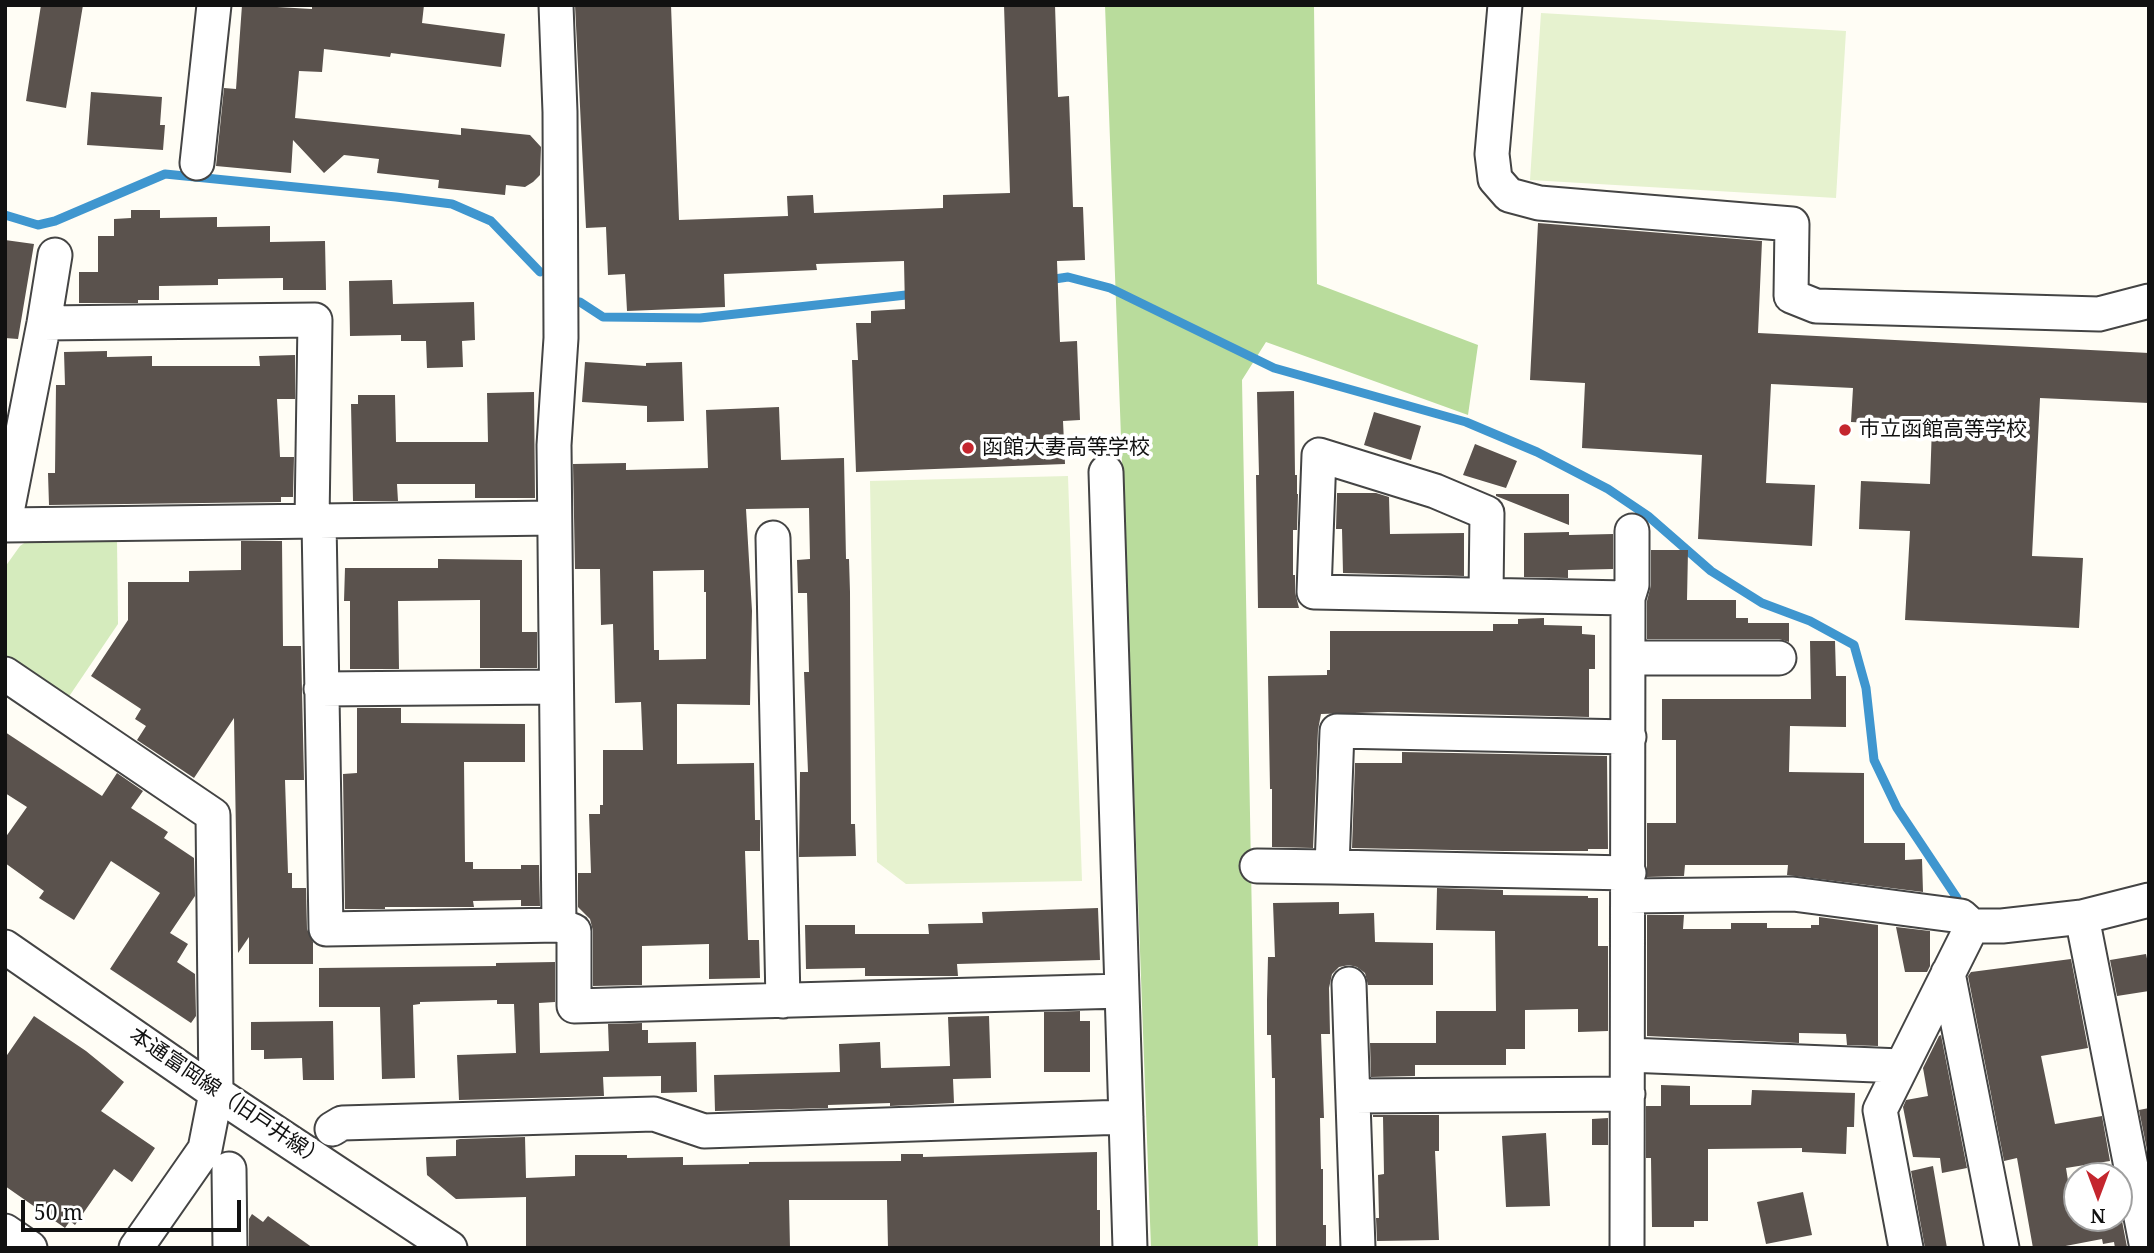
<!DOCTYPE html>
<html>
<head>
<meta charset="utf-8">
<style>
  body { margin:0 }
  #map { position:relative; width:2154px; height:1253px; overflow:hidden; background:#fffdf5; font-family:"Noto Serif",serif }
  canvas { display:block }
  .frame { position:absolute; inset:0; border:7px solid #111; pointer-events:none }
  .north { position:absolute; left:2063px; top:1162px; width:70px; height:70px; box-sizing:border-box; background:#fff; border:2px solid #a0a0a0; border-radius:50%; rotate:180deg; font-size:19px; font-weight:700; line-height:28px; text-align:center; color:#111 }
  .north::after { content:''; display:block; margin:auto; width:24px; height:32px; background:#c4262e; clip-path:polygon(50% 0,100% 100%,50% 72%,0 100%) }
  .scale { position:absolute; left:21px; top:1200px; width:220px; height:32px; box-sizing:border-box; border:4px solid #111; border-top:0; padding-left:9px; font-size:21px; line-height:24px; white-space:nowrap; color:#111; -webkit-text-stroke:5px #fff; paint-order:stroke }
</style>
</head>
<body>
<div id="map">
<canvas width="2154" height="1253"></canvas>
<div class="frame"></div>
<div class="north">N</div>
<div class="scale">50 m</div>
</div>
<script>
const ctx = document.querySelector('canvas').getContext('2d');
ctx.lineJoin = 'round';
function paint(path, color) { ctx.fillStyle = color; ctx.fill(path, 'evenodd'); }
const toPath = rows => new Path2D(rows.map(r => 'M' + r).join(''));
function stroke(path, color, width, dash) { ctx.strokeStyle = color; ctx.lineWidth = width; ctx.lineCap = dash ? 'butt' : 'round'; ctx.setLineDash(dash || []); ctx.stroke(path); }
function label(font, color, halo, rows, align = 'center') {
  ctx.font = font + ' "Noto Serif","Noto Sans JP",serif'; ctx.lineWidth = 7; ctx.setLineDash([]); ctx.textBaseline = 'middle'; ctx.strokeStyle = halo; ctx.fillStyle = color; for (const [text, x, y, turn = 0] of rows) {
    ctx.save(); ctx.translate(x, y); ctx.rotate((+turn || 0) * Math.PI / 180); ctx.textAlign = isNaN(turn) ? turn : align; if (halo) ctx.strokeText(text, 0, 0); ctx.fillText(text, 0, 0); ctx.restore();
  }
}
paint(toPath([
  [30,539,117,539,118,624,68,698,5,657,5,567,20,546]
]), '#d5ebbd');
paint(toPath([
  [1105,5,1314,5,1317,284,1478,345,1468,415,1266,342,1242,380,1258,1248,1151,1248]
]), '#b9dc9c');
paint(toPath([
  [1541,13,1846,31,1836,198,1530,180],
  [1068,476,1082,881,906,884,877,862,870,481]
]), '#e6f2cf');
stroke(toPath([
  [5,215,38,225,55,221,165,174,396,197,452,204,491,221,540,272],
  [1048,280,1068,277,1110,288,1274,368,1466,422,1537,452,1608,489,1648,516,1711,571,1762,603,1810,621,1854,645,1866,688,1874,760,1897,808,1957,898],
  [580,302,603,317,700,318,915,294]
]), '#3f96cf', 9);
paint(toPath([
  [41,5,83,5,66,108,26,101],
  [242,5,312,9,312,5,424,5,422,23,505,34,501,67,391,53,390,57,324,49,322,72,299,71,295,118,461,135,461,128,530,135,541,147,540,175,533,182,525,187,506,185,505,195,438,188,439,180,377,173,379,159,344,155,324,173,293,140,291,173,216,166,224,88,236,89],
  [575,5,671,5,679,220,788,216,787,196,813,195,814,213,943,208,943,195,1010,193,1004,5,1055,5,1058,97,1069,96,1073,207,1083,207,1085,260,1057,261,1060,342,1077,341,1080,420,1063,421,1065,464,856,472,852,360,858,360,856,323,871,323,871,311,905,309,904,261,816,264,817,270,724,274,725,307,627,311,625,274,608,275,606,227,586,228],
  [91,92,162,97,160,125,165,125,163,150,87,145],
  [131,210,160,210,160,218,217,217,217,227,270,226,270,242,325,241,326,290,283,290,283,278,218,279,218,285,159,286,159,300,138,300,138,303,79,303,79,272,98,272,98,236,114,236,114,219,131,218],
  [1538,223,1762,241,1758,333,2149,353,2149,403,2040,398,2032,556,2083,558,2079,628,1905,620,1910,531,1859,529,1861,481,1930,484,1932,426,1851,422,1853,388,1771,384,1766,483,1815,485,1812,546,1698,539,1702,455,1582,448,1585,383,1530,380],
  [5,240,34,244,18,339,5,338],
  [392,280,393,304,474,302,475,340,462,341,463,367,427,368,426,341,401,341,401,335,350,336,349,281],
  [107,351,107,357,152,356,152,366,260,366,259,356,295,355,295,399,277,399,280,457,294,457,293,497,281,497,281,502,49,505,48,473,55,473,56,385,65,385,64,352],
  [585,362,646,366,646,363,682,362,684,421,647,422,647,406,582,402],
  [1294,391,1295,475,1297,475,1297,494,1298,494,1297,530,1293,530,1293,575,1295,575,1295,592,1299,608,1258,608,1256,475,1259,475,1257,392],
  [534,392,535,498,475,498,475,484,397,484,398,501,353,501,351,404,358,404,358,395,395,395,396,442,488,442,487,393],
  [779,407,781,460,844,458,846,559,849,559,850,592,851,824,855,824,856,856,799,857,800,772,808,772,804,672,809,672,807,593,798,593,797,560,810,559,809,508,746,509,752,611,750,705,677,704,677,764,754,763,755,820,760,820,760,851,745,851,748,940,759,940,760,978,709,979,709,944,642,946,642,985,593,986,593,931,590,919,578,907,578,873,591,873,589,814,600,814,600,805,603,805,603,750,643,750,641,702,615,703,613,624,601,625,600,569,575,569,573,464,626,463,626,470,708,468,706,410],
  [704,570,704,592,706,592,706,659,659,660,659,650,654,650,653,571],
  [1374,412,1421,426,1411,460,1364,445],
  [1475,444,1517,461,1506,488,1463,475],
  [1337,493,1376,493,1389,497,1390,534,1464,533,1464,576,1343,573,1342,529,1336,529],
  [1496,494,1569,494,1569,525,1496,496],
  [1569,532,1569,535,1613,534,1613,569,1568,570,1568,578,1524,577,1524,533],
  [241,541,282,541,283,646,301,646,304,780,285,780,288,873,292,873,292,888,306,888,307,929,313,942,313,964,249,964,249,937,238,953,234,718,194,778,137,740,146,726,135,719,141,709,91,676,128,620,128,582,189,582,189,571,241,570],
  [1651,550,1688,550,1687,600,1736,600,1736,618,1748,618,1748,623,1789,623,1789,642,1779,639,1647,639,1647,601,1651,585],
  [438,559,522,560,522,632,537,632,537,668,480,668,480,600,398,601,399,669,350,669,350,601,344,601,345,568,438,568],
  [1544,618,1544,625,1582,626,1582,634,1595,635,1595,669,1589,669,1589,717,1388,712,1321,714,1318,730,1313,848,1272,847,1272,789,1270,789,1268,676,1327,675,1327,670,1330,670,1330,631,1493,631,1493,624,1518,624,1518,619],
  [1810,641,1835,641,1836,676,1846,676,1846,727,1790,726,1789,772,1864,773,1864,843,1905,843,1905,860,1922,859,1923,892,1787,875,1788,865,1685,865,1684,876,1647,877,1647,823,1676,823,1676,740,1662,740,1662,699,1811,699],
  [357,708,401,708,401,723,525,724,525,762,464,762,465,862,473,862,473,869,521,869,521,865,539,865,540,906,521,906,521,900,473,901,474,907,385,907,385,909,345,909,343,774,357,773],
  [5,732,102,796,117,773,143,791,131,808,168,832,164,838,194,858,195,896,170,933,188,944,177,962,195,974,196,1016,191,1023,110,969,160,893,111,861,74,920,39,898,44,891,5,863,5,838,27,807,5,793],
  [1402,752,1607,756,1608,849,1588,849,1588,851,1503,851,1352,848,1355,763,1402,763],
  [1437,888,1503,890,1503,895,1588,896,1588,898,1598,898,1598,946,1608,946,1608,1031,1578,1032,1578,1009,1525,1010,1525,1049,1506,1049,1506,1065,1415,1065,1415,1076,1371,1077,1370,1043,1436,1043,1436,1011,1496,1011,1495,931,1436,930],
  [1339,902,1339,914,1374,913,1375,942,1433,943,1433,985,1368,985,1365,973,1357,967,1349,965,1339,967,1332,974,1329,988,1330,1034,1321,1034,1324,1118,1320,1118,1321,1169,1323,1169,1323,1225,1326,1225,1326,1248,1276,1248,1275,1078,1272,1078,1271,1035,1267,1035,1267,1000,1268,957,1275,957,1273,903],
  [1098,908,1100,960,957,964,958,976,865,976,865,968,806,969,805,925,855,925,855,934,929,934,928,924,983,923,982,912],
  [1647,915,1684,915,1683,929,1731,929,1731,923,1767,923,1767,928,1811,928,1811,925,1819,925,1819,917,1878,925,1878,1046,1847,1045,1846,1034,1799,1033,1799,1043,1647,1036],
  [1896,927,1930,931,1930,966,1927,972,1905,972],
  [2146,954,2149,968,2149,991,2117,996,2110,960],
  [2071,959,2088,1048,2041,1056,2055,1124,2102,1116,2110,1161,2066,1168,2074,1218,2119,1218,2119,1205,2127,1247,2115,1248,2114,1242,2103,1244,2102,1239,2055,1248,2033,1248,2017,1158,2004,1161,1968,976,1971,972],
  [555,962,555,1002,539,1003,540,1053,609,1051,608,1024,642,1023,642,1030,648,1030,648,1043,696,1042,697,1092,661,1093,661,1076,603,1077,604,1096,459,1100,457,1055,516,1053,514,1004,497,1004,497,1000,420,1002,420,1004,413,1005,415,1078,382,1079,380,1007,319,1007,319,968,496,966,496,963],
  [1080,1011,1080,1021,1090,1021,1090,1072,1044,1072,1044,1012],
  [34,1016,86,1051,124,1082,101,1111,155,1148,132,1182,114,1169,75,1225,70,1221,65,1228,5,1186,5,1058],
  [989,1016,991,1078,953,1079,954,1103,890,1106,890,1103,828,1105,828,1108,715,1111,714,1075,840,1072,839,1044,880,1042,881,1068,950,1066,948,1017],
  [333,1021,334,1080,303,1080,302,1058,264,1059,264,1050,251,1050,251,1022],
  [1941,1035,1967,1168,1942,1173,1940,1158,1913,1157,1903,1107,1906,1100,1928,1096,1923,1068,1939,1036],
  [1661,1085,1690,1086,1690,1105,1751,1105,1752,1090,1855,1093,1854,1127,1847,1127,1846,1154,1802,1152,1802,1148,1708,1149,1708,1221,1694,1221,1694,1227,1652,1227,1651,1158,1646,1158,1646,1106,1661,1106],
  [2149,1108,2149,1155,2148,1155,2139,1110],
  [1373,1115,1439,1115,1439,1151,1435,1151,1439,1240,1377,1241,1376,1218,1379,1218,1378,1175,1384,1174,1383,1117,1373,1117],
  [1608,1118,1608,1145,1592,1145,1592,1119],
  [1546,1133,1550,1206,1506,1207,1502,1136],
  [525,1137,526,1178,575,1176,575,1155,627,1155,627,1158,683,1157,683,1165,749,1164,749,1162,901,1161,901,1154,923,1154,923,1157,1097,1152,1097,1210,1100,1210,1100,1248,888,1248,887,1200,789,1200,790,1248,526,1248,526,1197,456,1199,427,1175,426,1157,456,1156,456,1140,460,1139],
  [1933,1166,1947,1248,1925,1248,1911,1171],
  [1803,1192,1812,1235,1766,1244,1757,1202],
  [252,1214,263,1222,268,1216,313,1248,249,1248,249,1219]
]), '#5a524d');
const minor = toPath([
  [556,5,560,112,561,338,554,445,559,925,574,931,574,1006,1122,991,1130,1248],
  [1505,5,1492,154,1495,179,1509,195,1539,203,1792,224,1791,296,1816,306,2099,314,2149,301],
  [197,163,214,5],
  [44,323,315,320,312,521],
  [1106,472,1122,991],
  [319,521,326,929,559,925],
  [5,522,44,323,55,255],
  [5,525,554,518],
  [773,538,783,1001],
  [1486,595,1487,513,1435,491,1319,455,1314,592,1628,598,1627,1248],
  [1628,598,1632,585,1632,531],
  [1628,658,1779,658],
  [5,674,213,815,216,1093,205,1149,136,1248],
  [321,689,556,687],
  [1629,737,1337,731,1332,867,1629,873],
  [1257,866,1332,867],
  [1629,896,1793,894,1961,916,1972,926,2002,926,2082,917,2149,900],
  [2082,917,2147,1248],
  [5,947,216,1093,450,1248],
  [1948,973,2002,1248],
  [1349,984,1358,1248],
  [1628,1055,1901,1066],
  [1354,1096,1628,1094],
  [332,1129,342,1123,654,1114,704,1131,1126,1117],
  [229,1169,230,1248],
  [5,1231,30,1248],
  [1906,1248,1880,1110,1972,926]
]);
stroke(minor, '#444', 37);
stroke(minor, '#fff', 33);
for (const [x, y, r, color] of [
  [1845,430,7,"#c4262e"],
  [968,448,7,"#c4262e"]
]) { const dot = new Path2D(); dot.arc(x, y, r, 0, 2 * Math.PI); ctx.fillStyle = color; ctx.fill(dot); stroke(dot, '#fff', 2.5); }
label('21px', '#111', '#fff', [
  ["市立函館高等学校",1859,430],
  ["函館大妻高等学校",982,448]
], 'left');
label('21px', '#111', '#fff', [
  ["本通富岡線（旧戸井線）",227,1098,34]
]);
</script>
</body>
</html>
